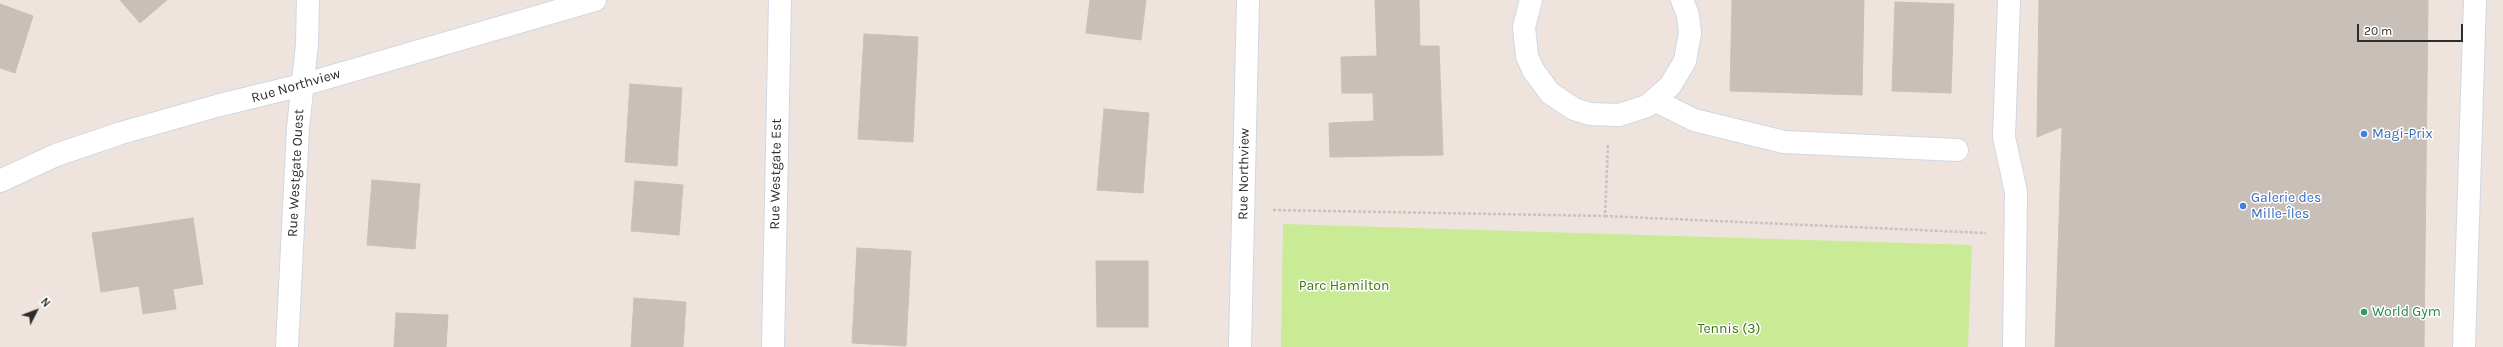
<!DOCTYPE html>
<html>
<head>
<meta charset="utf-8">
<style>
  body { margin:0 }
  #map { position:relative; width:2503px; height:347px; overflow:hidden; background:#efe3de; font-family:Karla,sans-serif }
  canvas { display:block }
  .north { position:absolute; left:16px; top:291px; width:40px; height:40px; -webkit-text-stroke:3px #fff; paint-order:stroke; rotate:48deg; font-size:11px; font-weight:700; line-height:16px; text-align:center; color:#2d2d2d }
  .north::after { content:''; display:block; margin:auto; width:14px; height:18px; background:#2d2d2d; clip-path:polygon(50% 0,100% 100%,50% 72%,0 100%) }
  .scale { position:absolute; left:2357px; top:24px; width:106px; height:18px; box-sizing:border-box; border:2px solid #2d2d2d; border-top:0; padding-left:5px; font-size:12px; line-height:14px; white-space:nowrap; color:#2d2d2d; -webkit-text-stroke:3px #fff; paint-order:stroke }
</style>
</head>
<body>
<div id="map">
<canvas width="2503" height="347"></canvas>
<div class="north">N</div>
<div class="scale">20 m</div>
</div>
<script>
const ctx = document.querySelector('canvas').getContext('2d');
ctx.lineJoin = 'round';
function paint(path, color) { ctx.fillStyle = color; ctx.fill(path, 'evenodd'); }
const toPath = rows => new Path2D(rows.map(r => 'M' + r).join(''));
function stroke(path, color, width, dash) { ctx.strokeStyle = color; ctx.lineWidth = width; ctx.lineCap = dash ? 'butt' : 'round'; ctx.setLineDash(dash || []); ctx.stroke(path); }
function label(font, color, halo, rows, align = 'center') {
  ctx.font = font + ' Karla,sans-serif'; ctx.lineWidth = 3; ctx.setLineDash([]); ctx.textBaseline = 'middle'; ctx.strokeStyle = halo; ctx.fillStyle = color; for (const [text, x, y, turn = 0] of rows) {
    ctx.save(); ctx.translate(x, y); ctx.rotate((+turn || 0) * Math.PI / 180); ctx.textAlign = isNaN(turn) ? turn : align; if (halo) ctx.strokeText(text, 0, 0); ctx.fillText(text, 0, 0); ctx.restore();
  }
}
paint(toPath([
  [1283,224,1972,245,1968,347,1281,347]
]), '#caeb95');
const building = toPath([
  [120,0,167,0,140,23,120,0],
  [1090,0,1146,0,1141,40,1086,33,1090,0],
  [1375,0,1419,0,1420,46,1439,46,1443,155,1330,157,1329,123,1374,121,1373,93,1342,93,1341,57,1377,56,1375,0],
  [1732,0,1864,0,1862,95,1730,91,1732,0],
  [2039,0,2428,0,2424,347,2055,347,2062,127,2037,137,2039,0],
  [1895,2,1954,4,1951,93,1892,91,1895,2],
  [0,4,33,16,15,73,0,68,0,4],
  [864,34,918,37,913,142,858,139,864,34],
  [630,84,682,88,677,166,625,162,630,84],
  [1104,109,1149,113,1143,193,1097,190,1104,109],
  [372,180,420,184,415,249,367,245,372,180],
  [635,181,683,185,679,235,631,231,635,181],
  [193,218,203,284,173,289,176,309,143,314,139,286,101,292,92,233,193,218],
  [857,248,911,251,906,346,852,343,857,248],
  [1096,261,1148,261,1148,327,1097,327,1096,261],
  [634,298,686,302,683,347,631,347,634,298],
  [396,313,448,315,446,347,394,347,396,313]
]);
paint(building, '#c8bfb9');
stroke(building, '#cbbfb7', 1);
const minor = toPath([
  [1531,0,1524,27,1527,56,1533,70,1550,93,1574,109,1590,114,1619,115,1647,106,1670,86,1685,61,1690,33,1688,15,1682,0],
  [2009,0,2004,137,2016,192,2014,347],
  [1654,100,1694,120,1784,142,1957,150],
  [0,181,56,155,121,133,220,105,302,85,595,0],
  [287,347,298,128,307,44,308,0],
  [773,347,780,0],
  [1240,347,1248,0],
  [2464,347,2475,0]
]);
stroke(minor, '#d0d8e3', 24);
stroke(toPath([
  [1273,210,1605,216,1608,145],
  [1605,216,1986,233]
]), '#c4c4c4', 2.5, [3, 2]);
stroke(minor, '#fff', 22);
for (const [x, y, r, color] of [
  [2364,134,4,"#3f7fe0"],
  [2243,206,4,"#3f7fe0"],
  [2364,312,4,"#2e9e5b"]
]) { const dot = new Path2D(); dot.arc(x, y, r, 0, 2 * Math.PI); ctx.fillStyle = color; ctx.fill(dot); stroke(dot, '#fff', 1.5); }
label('14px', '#2d2d2d', '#fff', [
  ["Rue Northview",296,86,-16],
  ["Rue Westgate Ouest",296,173,-87],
  ["Rue Westgate Est",776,174,-89],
  ["Rue Northview",1244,174,-89]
]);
label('14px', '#366cbe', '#fff', [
  ["Magi-Prix",2372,134],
  ["Galerie des",2251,198],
  ["Mille-Îles",2251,214]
], 'left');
label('14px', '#417313', '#fff', [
  ["Parc Hamilton",1344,286],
  ["Tennis (3)",1729,329]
]);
label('14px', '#27864d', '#fff', [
  ["World Gym",2372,312]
], 'left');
</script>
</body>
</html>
